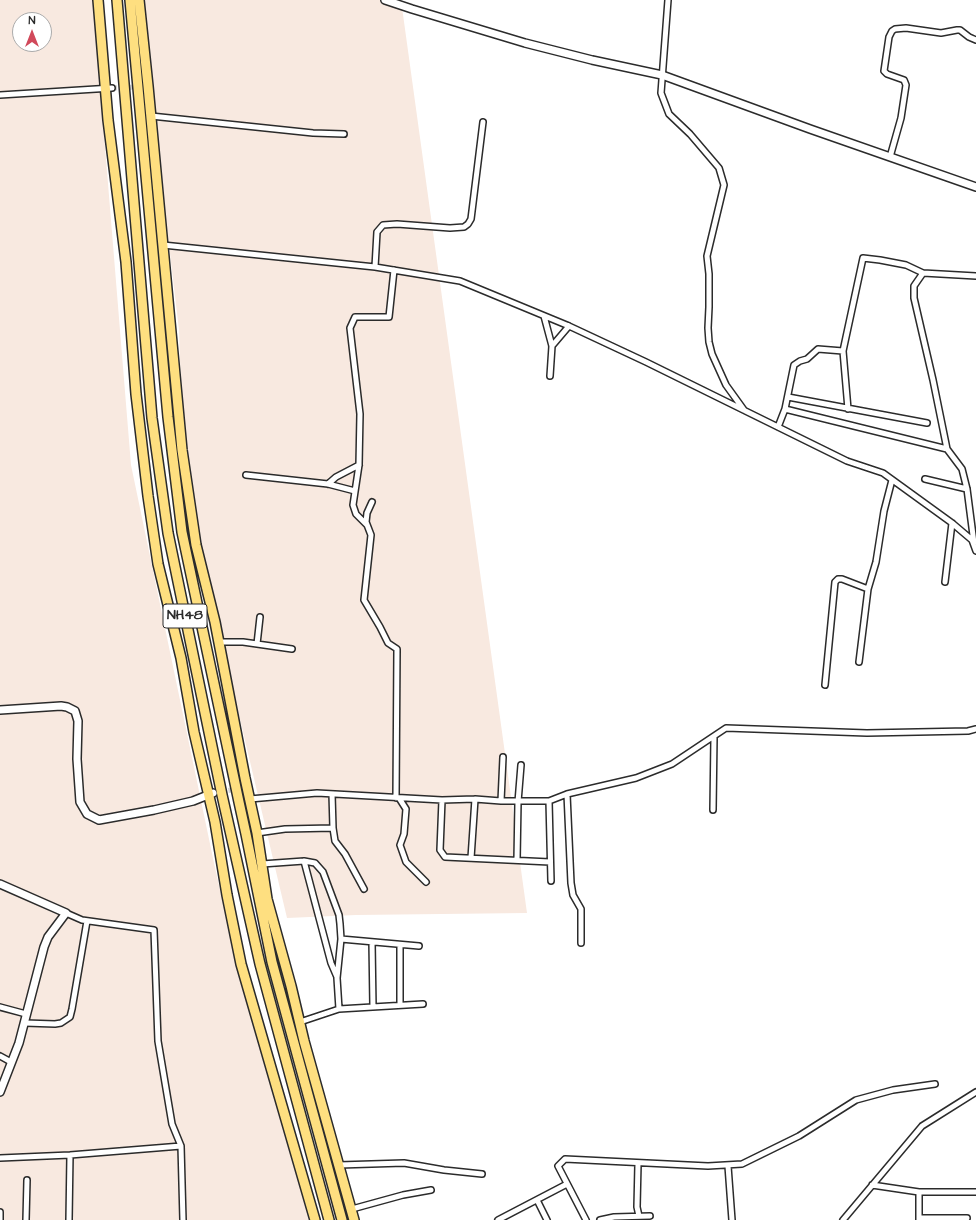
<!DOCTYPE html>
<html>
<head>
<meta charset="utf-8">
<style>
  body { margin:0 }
  #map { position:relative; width:976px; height:1220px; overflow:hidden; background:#fff; font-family:"Architects Daughter",sans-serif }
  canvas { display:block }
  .north { position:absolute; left:12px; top:12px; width:40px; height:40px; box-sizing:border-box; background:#fff; border:1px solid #aaa; border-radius:50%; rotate:0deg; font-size:11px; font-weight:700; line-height:16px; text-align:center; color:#2b2b2b }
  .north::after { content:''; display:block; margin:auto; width:14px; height:18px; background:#d1495b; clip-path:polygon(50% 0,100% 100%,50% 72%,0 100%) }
</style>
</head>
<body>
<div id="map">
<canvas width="976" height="1220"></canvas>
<div class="north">N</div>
</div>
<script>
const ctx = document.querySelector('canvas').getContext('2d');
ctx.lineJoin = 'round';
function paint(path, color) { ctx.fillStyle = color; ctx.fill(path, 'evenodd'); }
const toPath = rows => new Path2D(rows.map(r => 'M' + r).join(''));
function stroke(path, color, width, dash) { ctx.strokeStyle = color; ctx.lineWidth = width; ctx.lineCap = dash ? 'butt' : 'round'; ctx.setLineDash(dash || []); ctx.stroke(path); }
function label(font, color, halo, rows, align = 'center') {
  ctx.font = font + ' "Architects Daughter",sans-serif'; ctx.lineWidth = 4; ctx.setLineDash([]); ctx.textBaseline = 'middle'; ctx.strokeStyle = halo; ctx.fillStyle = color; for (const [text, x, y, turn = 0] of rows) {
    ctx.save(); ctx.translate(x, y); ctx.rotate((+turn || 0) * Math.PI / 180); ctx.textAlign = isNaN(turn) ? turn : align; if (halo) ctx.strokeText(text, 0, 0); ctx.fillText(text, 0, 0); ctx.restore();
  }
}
paint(toPath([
  [0,0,93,0,131,465,214,863,227,921,309,1220,0,1220],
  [20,20,44,20,44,44,20,44],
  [140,0,401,0,527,913,356,915,287,918,203,563,182,423,179,330]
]), '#f8e9e0');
stroke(toPath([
  [112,88,139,87],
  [221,792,241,788]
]), '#d5d5d5', 5, [5, 2.5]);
const minor = toPath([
  [668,0,661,93,669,114,690,134,719,168,724,185,707,256,709,274,709,307,708,328,709,342,712,354,726,385,744,410],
  [0,95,112,88],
  [151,116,313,133,344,134],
  [890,157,901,118,906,85,904,80,887,74,884,71,889,37,892,31,895,29,906,28,941,33,957,30,960,30,969,37,976,40],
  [163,245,375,267,460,281,569,326,646,362,847,461,883,473,952,523,972,540,976,551],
  [375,267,377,232,383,225,397,224,450,228,464,227,468,224,471,219,472,211,483,122],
  [923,273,914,286,914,298,933,380,947,449],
  [544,316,552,346,550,376],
  [552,346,569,326],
  [788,397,927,423],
  [785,409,947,449,962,469,967,489,974,543],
  [848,409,843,351,863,258,880,260,906,265,923,273,976,276],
  [778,427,785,409,794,365,800,361,807,359,818,349,843,351],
  [246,475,328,484,355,491],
  [925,479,967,489],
  [328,484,336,477,359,465],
  [372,502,367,513,366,522,371,535,364,600,380,627,388,643,397,649,396,798],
  [367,525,356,514,353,505,359,465,360,414,350,328,355,317,389,317,394,270],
  [945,582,952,523],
  [219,642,243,642,292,649],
  [257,644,260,617],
  [859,662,868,589,876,562,884,511,892,480],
  [825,685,835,582,838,579,842,579,868,589],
  [332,794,333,828,335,841,345,854,364,889],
  [567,794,571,883,573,895,581,909,581,943],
  [399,798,406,809,404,834,400,845,406,862,426,882],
  [250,799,317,793,442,800,475,799,501,801,549,801,567,794,636,778,672,764,726,728,867,733,968,731,976,729],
  [442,800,440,850,445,857,550,862],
  [501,801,503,757],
  [549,801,551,881],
  [713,810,714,737],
  [257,833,285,829,333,828],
  [471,858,475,799],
  [517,860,518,802,521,765],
  [304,861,331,963,337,977],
  [262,864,304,861,315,863,323,872,339,915,340,924,341,939,337,978,339,1009],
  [66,913,82,920,154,930,158,1041,172,1124,181,1146,183,1220],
  [341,939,419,946],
  [372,942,373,1007],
  [400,945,400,1005],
  [0,1007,26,1014],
  [300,1022,339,1009,423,1004],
  [25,1023,55,1024,61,1023,70,1017,72,1009,87,921],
  [0,1056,11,1062],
  [0,1158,70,1155,181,1146],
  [638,1164,637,1207,639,1216],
  [339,1165,404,1163,444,1170,482,1174],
  [728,1166,732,1220],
  [872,1185,919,1192,976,1192],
  [919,1192,919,1220],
  [537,1200,547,1220],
  [352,1209,403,1195,431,1190],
  [0,1212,0,1220],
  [919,1218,967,1218],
  [26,1220,27,1180],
  [69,1220,70,1155],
  [498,1220,567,1184],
  [586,1220,558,1166,565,1159,708,1166,742,1164,799,1136,856,1100,893,1090,935,1084],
  [600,1220,614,1217,650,1216],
  [843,1220,922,1126,976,1092]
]);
const tertiary = toPath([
  [385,0,412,9,525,43,592,60,662,75,810,129,976,187],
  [0,710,61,706,67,707,75,711,78,721,77,759,80,802,87,814,99,820,154,810,193,801,213,793],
  [0,884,66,913,48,937,44,947,19,1043,0,1092]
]);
const trunk = toPath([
  [98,0,108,120,126,262,136,394,148,496,158,564,181,658,194,732,215,822,227,895,241,964,315,1220],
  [117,0,152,418,168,533,222,795,260,964,329,1220],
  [130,0,168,417,182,532,239,802,246,834,272,962,342,1220],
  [139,0,148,86,182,450,196,545,215,622,245,778,257,833,267,899,291,986,304,1041,354,1220]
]);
stroke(minor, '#2b2b2b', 8);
stroke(tertiary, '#2b2b2b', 10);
stroke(trunk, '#2b2b2b', 12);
stroke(minor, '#fff', 5);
stroke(tertiary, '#fff', 7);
stroke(trunk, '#fedf80', 9);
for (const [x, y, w] of [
  [185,616,44]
]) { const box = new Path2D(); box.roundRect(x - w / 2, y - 12, w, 24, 3); ctx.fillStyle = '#fff'; ctx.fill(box); stroke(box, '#2b2b2b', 1); }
label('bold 14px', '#2b2b2b', null, [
  ["NH48",185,616]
]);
</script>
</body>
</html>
